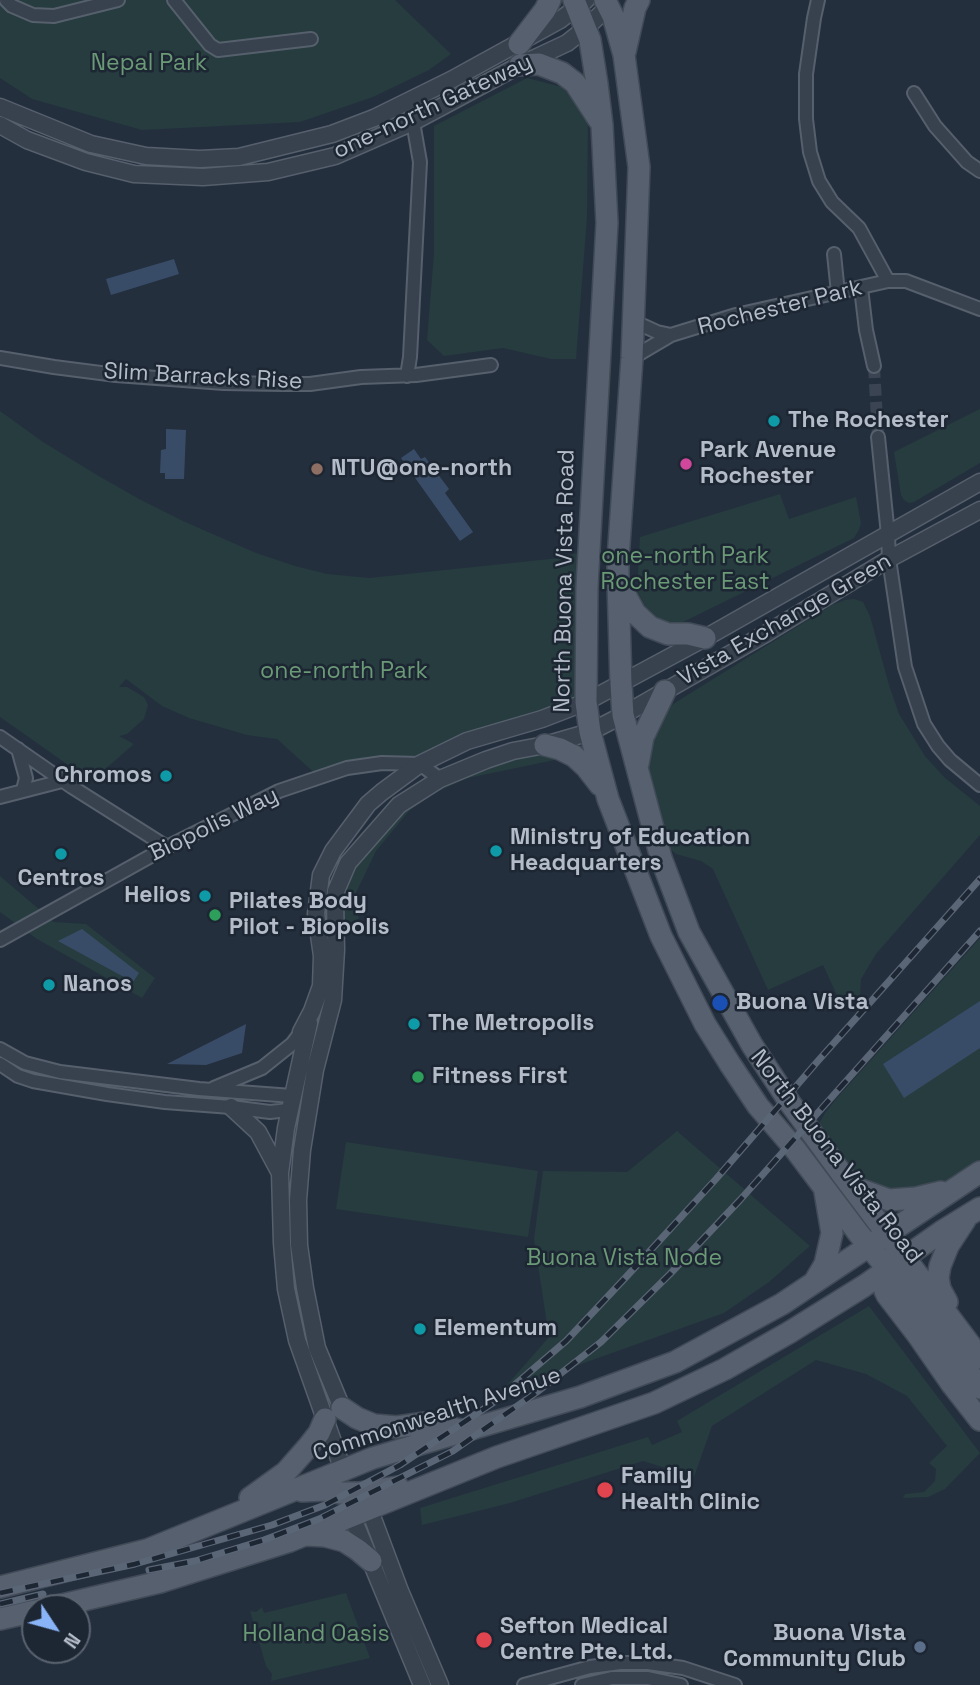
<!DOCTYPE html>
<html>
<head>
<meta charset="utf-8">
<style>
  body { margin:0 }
  #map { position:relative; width:980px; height:1685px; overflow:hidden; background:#242f3e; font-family:"Space Grotesk",sans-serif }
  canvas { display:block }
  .north { position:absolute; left:21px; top:1594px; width:70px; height:70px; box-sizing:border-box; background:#1d2633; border:2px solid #59626f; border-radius:50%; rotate:126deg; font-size:19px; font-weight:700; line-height:28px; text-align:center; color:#b4bcc9 }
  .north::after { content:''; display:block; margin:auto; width:24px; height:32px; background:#8ab4f8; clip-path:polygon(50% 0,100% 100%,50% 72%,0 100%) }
</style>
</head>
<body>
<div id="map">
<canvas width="980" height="1685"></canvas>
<div class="north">N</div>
</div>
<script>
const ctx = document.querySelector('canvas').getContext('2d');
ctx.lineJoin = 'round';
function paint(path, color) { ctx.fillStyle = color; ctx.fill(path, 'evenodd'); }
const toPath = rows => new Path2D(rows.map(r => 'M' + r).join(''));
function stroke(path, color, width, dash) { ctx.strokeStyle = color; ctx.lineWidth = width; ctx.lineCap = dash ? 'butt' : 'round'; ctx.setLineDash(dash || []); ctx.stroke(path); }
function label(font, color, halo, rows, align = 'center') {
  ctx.font = font + ' "Space Grotesk",sans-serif'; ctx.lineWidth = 5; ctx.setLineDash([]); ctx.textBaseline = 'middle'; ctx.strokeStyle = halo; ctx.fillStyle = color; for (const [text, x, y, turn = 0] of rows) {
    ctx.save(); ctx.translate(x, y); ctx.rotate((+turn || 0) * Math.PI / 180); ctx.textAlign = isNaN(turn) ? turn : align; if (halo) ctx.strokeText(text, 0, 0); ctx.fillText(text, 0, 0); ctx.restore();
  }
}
paint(toPath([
  [0,0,395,0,451,54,429,70,373,97,300,122,142,130,32,99,0,78],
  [527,78,562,87,588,118,587,217,576,359,551,359,503,348,444,356,427,340,434,253,434,126],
  [980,409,980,463,914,502,909,503,904,500,901,495,894,452],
  [0,411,43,442,97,475,141,500,183,521,256,553,295,566,327,574,369,578,559,558,584,551,586,702,420,764,319,777,277,739,247,735,189,718,162,706,126,679,119,687,127,687,144,697,148,705,144,719,127,734,119,736,134,744,103,771,88,779,0,717],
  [780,494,789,519,856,497,861,523,859,530,854,538,679,624,666,623,657,619,645,606,637,590,640,537],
  [854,599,863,602,870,616,889,685,899,714,925,756,944,777,980,806,980,835,876,954,861,979,860,998,842,1006,823,965,768,990,713,869,701,861,676,854,666,846,643,758,664,713,673,704,832,605,845,600],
  [513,751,574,756,468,778,434,793,409,811,376,851,354,897,359,919,325,932,325,911,328,899,399,805],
  [0,876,54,922,86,924,155,978,142,998,37,939,0,912],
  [980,938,980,1172,916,1198,859,1189,812,1136,825,1113,836,1099],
  [677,1131,810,1246,769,1282,724,1313,500,1393,549,1337,534,1239,543,1171,627,1172],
  [346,1142,538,1171,528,1237,336,1209],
  [869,1306,980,1453,945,1489,928,1497,903,1498,905,1494,924,1492,935,1481,936,1469,929,1463,947,1446,907,1396,866,1374,816,1360,712,1426,694,1477,643,1461,510,1503,422,1525,420,1508,648,1437,652,1445,682,1432,677,1421],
  [346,1593,370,1658,271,1681,272,1674,266,1666,250,1611,256,1612,262,1607,264,1613]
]), '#263c3f');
paint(toPath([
  [174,259,179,274,111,295,106,279],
  [166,429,186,430,184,479,165,479,165,473,160,473,161,450,166,449],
  [414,449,421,459,425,457,449,489,445,493,473,532,460,541,401,458],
  [82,929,139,973,133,982,58,941],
  [980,1001,980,1048,904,1098,883,1064],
  [246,1024,242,1053,206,1065,167,1064]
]), '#394c67');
stroke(toPath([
  [874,366,878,437]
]), '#3a4453', 12, [12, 6]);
const minor = toPath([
  [6,0,12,6,33,15,54,16,118,0],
  [174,0,210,45,218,50,311,39],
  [818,0,814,18,806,74,806,119,810,152,819,181,832,202,859,228,888,281],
  [914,93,935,126,967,162,980,171],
  [834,254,838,293],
  [861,288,866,330,874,366],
  [633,321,657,332,671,335],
  [0,358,54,367,116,375,224,383,281,384,310,384,361,377,416,375,491,365],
  [632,358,671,335,736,315,888,281,906,281,980,309],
  [407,376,410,357,420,162,413,122],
  [878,437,888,535,889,559,905,667,924,724,938,746,950,760,980,785],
  [0,737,72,787,167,847],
  [18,749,26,778,23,790],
  [0,797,62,781],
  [0,940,167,847,279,791,347,768,382,763,420,764,440,779],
  [0,1049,25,1063,60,1072,199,1089,292,1096],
  [0,1064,18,1076,33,1081,107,1094,165,1102,231,1107,270,1112,288,1110],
  [214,1088,262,1068,292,1044,301,1032],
  [524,1685,590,1667,620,1663,648,1663,683,1668,735,1685],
  [582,1685,612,1678,648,1678,681,1685]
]);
const tertiary = toPath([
  [0,107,91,144,146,156,200,159,239,157,332,134,374,118,451,80,560,20,586,0],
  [0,125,27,140,86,162,134,174,203,177,268,172,335,156,413,122,520,65,567,43,586,28,608,7],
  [309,1023,286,1128,280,1173,282,1243,286,1289,297,1340,343,1470],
  [301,1032,312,1011,321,986,322,956,316,914,321,875,333,851,368,804,382,792,420,764,467,741,542,719,586,702,705,638,980,482],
  [231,1107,258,1132,280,1173],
  [342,1408,317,1348,305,1288,299,1245,298,1200,302,1150,315,1070,333,1000,336,950,335,899,336,891,348,863,399,805,440,779,486,760,513,751,545,745,590,732,623,715,767,633,889,559,980,510],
  [369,1508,400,1591,440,1685],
  [352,1516,422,1685]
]);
const primary = toPath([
  [574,0,590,40,597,84,602,125,607,223,587,587,586,702,590,732,608,799,661,936,705,1024,730,1064,758,1106,795,1149,859,1234,932,1323,980,1388],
  [605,0,613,16,624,55,639,167,632,358,618,559,618,582,621,684,623,715,649,813,661,858,689,932,752,1045,790,1103,842,1174,980,1358],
  [519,44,545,10,550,0],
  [625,52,635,8,639,0],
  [520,65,539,64,562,73,575,83,599,120],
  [621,587,635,613,650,627,668,634,688,634,705,638],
  [545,745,560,749,574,756,586,767,600,785],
  [638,764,643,737,665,691],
  [852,1183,859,1189,889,1200,916,1198,941,1192],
  [889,1269,885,1291,887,1295,917,1334,951,1383,980,1420],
  [815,1281,825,1264,832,1233,825,1192],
  [947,1302,940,1289,938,1278,940,1266,948,1246,965,1220],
  [342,1408,357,1418,374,1425,397,1427,425,1423,461,1430],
  [302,1491,326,1490,340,1493,359,1493,398,1487],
  [250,1498,286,1472,308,1447,319,1433,325,1419],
  [307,1535,325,1536,344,1541,358,1550,371,1561],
  [0,1587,147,1550,373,1458,580,1397,675,1362,782,1304,980,1172],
  [49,1608,160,1582,290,1541,497,1457,654,1403,725,1369,790,1332,864,1286,941,1232,980,1208],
  [0,1619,35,1611]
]);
stroke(minor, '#565f6c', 16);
stroke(tertiary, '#565f6c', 19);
stroke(primary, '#414a57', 24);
stroke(minor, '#38414e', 12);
stroke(tertiary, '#38414e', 16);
stroke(primary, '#56606e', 21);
const rail = toPath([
  [149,1570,195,1561,264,1540,319,1519,453,1451,537,1392,601,1342,670,1274,740,1200,980,931],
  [0,1593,135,1564,272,1525,325,1505,400,1465,497,1400,566,1341,627,1276,716,1179,817,1062,980,879],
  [0,1604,43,1594]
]);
stroke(rail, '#5a6575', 7);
stroke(rail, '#1d2633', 4.5, [13]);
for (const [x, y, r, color] of [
  [774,421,7,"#0f9aa8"],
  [686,464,7,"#d1479c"],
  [317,469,7,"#8d6e63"],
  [166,776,7,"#0f9aa8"],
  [496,851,7,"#0f9aa8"],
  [61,854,7,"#0f9aa8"],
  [205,896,7,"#0f9aa8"],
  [215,915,7,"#2e9e5b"],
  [49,985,7,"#0f9aa8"],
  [720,1003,9,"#1a4fb4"],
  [414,1024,7,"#0f9aa8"],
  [418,1077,7,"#2e9e5b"],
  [420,1329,7,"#0f9aa8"],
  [605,1490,9,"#e0444e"],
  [484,1640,9,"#e0444e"],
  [920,1647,7,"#5c6f8a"]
]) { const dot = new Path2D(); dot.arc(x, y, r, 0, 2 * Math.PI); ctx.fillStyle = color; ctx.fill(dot); stroke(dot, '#1d2633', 2.5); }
label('23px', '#6b9a76', '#1d2633', [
  ["Nepal Park",149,64],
  ["one-north Park",685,557],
  ["Rochester East",685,583],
  ["one-north Park",344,672],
  ["Buona Vista Node",624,1259],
  ["Holland Oasis",316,1635]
]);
label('23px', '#b4bcc9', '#1d2633', [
  ["one-north Gateway",433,107,-25],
  ["Rochester Park",780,308,-14],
  ["Slim Barracks Rise",203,377,3],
  ["North Buona Vista Road",565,581,-89],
  ["Vista Exchange Green",785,620,-30],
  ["Biopolis Way",214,825,-26],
  ["North Buona Vista Road",836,1157,52],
  ["Commonwealth Avenue",437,1415,-18]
]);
label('bold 23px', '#b4bcc9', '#1d2633', [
  ["The Rochester",788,421],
  ["Park Avenue",700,451],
  ["Rochester",700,477],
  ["NTU@one-north",331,469],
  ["Chromos",152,776,"right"],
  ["Ministry of Education",510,838],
  ["Headquarters",510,864],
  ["Centros",61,879,"center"],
  ["Helios",191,896,"right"],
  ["Pilates Body",229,902],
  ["Pilot - Biopolis",229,928],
  ["Nanos",63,985],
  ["Buona Vista",736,1003],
  ["The Metropolis",428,1024],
  ["Fitness First",432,1077],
  ["Elementum",434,1329],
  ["Family",621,1477],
  ["Health Clinic",621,1503],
  ["Sefton Medical",500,1627],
  ["Centre Pte. Ltd.",500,1653],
  ["Buona Vista",906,1634,"right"],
  ["Community Club",906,1660,"right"]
], 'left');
</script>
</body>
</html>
